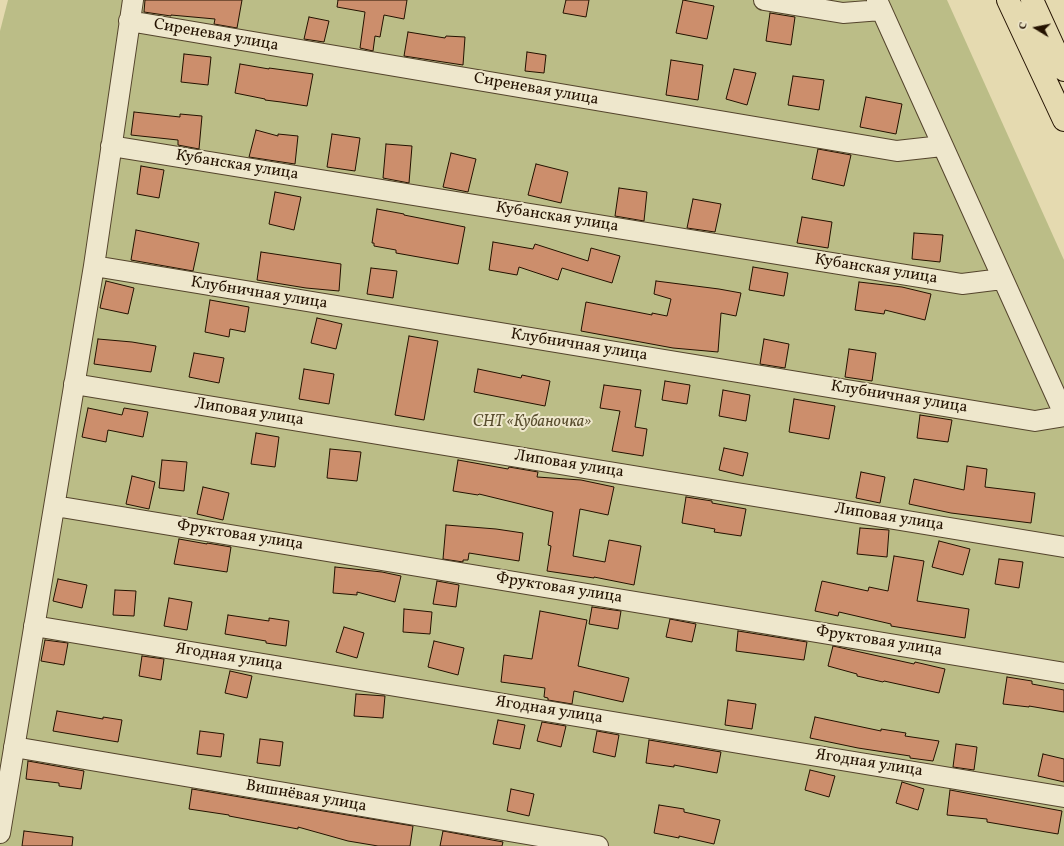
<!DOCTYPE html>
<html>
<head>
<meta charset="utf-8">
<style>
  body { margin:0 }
  #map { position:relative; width:1064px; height:846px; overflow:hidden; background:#e5dab0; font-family:Vollkorn,serif }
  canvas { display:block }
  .north { position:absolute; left:1016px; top:8px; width:40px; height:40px; -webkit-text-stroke:3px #eee7cc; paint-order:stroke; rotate:280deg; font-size:11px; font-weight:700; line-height:16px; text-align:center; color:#241200 }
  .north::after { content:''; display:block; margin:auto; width:14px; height:18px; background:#241200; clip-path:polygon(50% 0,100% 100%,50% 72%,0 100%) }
</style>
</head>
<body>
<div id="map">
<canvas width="1064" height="846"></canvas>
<div class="north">С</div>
</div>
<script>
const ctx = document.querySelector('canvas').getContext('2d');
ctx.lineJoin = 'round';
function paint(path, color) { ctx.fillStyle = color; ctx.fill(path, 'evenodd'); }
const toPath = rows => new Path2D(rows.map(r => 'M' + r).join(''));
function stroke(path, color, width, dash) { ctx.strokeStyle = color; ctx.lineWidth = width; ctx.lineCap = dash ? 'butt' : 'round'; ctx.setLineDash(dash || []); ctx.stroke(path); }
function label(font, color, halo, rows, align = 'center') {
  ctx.font = font + ' Vollkorn,serif'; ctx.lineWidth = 4; ctx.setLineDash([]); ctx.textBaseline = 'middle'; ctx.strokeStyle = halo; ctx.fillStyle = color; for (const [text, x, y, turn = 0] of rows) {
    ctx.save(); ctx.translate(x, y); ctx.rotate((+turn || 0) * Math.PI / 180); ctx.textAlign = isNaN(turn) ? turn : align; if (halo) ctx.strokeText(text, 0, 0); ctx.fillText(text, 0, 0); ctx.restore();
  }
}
paint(toPath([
  [8,0,947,0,1064,260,1064,846,0,846,0,31]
]), '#bbbd87');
const building = toPath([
  [145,0,242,0,237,28,214,24,215,19,171,15,171,16,144,12,145,0],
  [338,0,407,0,404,19,384,15,380,37,375,36,373,51,360,48,365,12,337,7,338,0],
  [566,0,589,0,586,17,563,13,566,0],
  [683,0,714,6,707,39,676,33,683,0],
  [770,13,795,17,791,45,766,41,770,13],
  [309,17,329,21,324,42,304,39,309,17],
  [408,32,445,38,446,36,465,37,463,65,404,56,408,32],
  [527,52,546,55,544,73,525,71,527,52],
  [184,54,211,57,208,85,181,82,184,54],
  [671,60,703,65,698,100,666,95,671,60],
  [240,64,269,69,269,68,313,74,307,106,281,102,265,100,265,99,235,93,240,64],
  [734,69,756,73,747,105,726,99,734,69],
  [793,76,824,80,819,110,788,105,793,76],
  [866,97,902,104,896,134,860,127,866,97],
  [134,112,180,117,180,114,202,116,199,149,178,145,178,140,131,135,134,112],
  [256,130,278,136,278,134,298,136,295,164,249,157,256,130],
  [332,134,360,138,355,171,327,167,332,134],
  [386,144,412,146,409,183,383,178,386,144],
  [818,149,851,155,844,186,812,179,818,149],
  [451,153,476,159,468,192,443,187,451,153],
  [536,164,568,172,561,203,528,195,536,164],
  [141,166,164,170,159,198,137,194,141,166],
  [619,188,647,192,644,221,615,216,619,188],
  [275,192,301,197,294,230,269,224,275,192],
  [693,199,721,204,715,232,687,228,693,199],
  [377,209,404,214,404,215,465,227,458,264,396,253,396,250,374,246,374,243,372,243,377,209],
  [802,217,832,222,828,248,797,243,802,217],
  [136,230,199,243,193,271,131,260,136,230],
  [914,233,943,235,940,262,912,259,914,233],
  [493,242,533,249,535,244,588,261,591,248,620,256,612,283,562,268,558,280,519,267,517,275,489,270,493,242],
  [261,252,341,264,339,291,306,288,257,280,261,252],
  [753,267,788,273,784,296,749,290,753,267],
  [371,268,397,271,393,298,367,294,371,268],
  [106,281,134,288,128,314,100,308,106,281],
  [656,281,719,289,741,293,736,316,721,313,718,352,673,348,581,331,586,302,652,315,652,313,667,316,671,299,654,294,656,281],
  [859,282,902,287,931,294,925,320,885,310,884,314,855,310,859,282],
  [210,300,249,307,245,332,230,329,229,337,205,332,210,300],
  [317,318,342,324,336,349,311,343,317,318],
  [409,336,438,341,424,420,395,415,409,336],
  [98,339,132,342,156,346,151,372,94,364,98,339],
  [764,339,789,344,785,368,760,364,764,339],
  [849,349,876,353,872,381,845,377,849,349],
  [194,353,224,358,219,383,189,377,194,353],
  [304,369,334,374,329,404,299,399,304,369],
  [478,369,521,378,522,375,550,381,545,406,474,392,478,369],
  [665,381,690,385,687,404,662,400,665,381],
  [604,385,641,390,635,427,647,429,643,456,612,451,620,411,600,408,604,385],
  [723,390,750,395,746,421,719,416,723,390],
  [794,399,835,406,829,439,789,432,794,399],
  [88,408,122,415,124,408,148,412,143,437,108,430,106,442,82,437,88,408],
  [920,415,952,420,948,442,917,438,920,415],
  [256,433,279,437,275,467,251,464,256,433],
  [724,448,748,453,743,476,719,470,724,448],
  [330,449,361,452,357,481,327,478,330,449],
  [162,460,187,462,184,491,159,488,162,460],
  [458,460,508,469,509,467,538,472,537,477,581,480,614,487,608,515,580,509,573,556,605,562,609,540,641,546,634,585,594,577,594,578,547,571,551,546,548,545,553,512,479,494,478,495,453,491,458,460],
  [967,466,987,469,985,487,1035,493,1031,523,951,513,909,504,914,479,964,490,967,466],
  [861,472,885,477,880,503,856,498,861,472],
  [132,476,155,482,149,509,126,504,132,476],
  [203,487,229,493,223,520,197,514,203,487],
  [686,497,712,501,712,503,746,509,741,536,714,532,715,529,682,523,686,497],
  [446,525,496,529,523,533,519,561,469,553,468,560,463,560,463,562,443,559,446,525],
  [860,528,889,530,887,557,857,554,860,528],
  [179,539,207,544,207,543,231,547,227,572,174,564,179,539],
  [939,541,970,549,963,575,932,567,939,541],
  [894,556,924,561,917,601,969,609,965,638,891,626,891,624,839,612,838,616,815,611,822,581,868,591,869,587,888,591,894,556],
  [999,559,1023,562,1019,588,995,584,999,559],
  [335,567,382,572,401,576,395,602,357,592,357,595,333,593,335,567],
  [58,579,87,585,82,608,53,601,58,579],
  [437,581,459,585,456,607,433,604,437,581],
  [115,590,136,591,134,616,113,615,115,590],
  [169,598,192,602,187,630,164,626,169,598],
  [592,607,621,611,618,629,589,624,592,607],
  [404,609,432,612,430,634,403,632,404,609],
  [540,611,587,620,578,666,629,678,623,702,574,691,572,704,548,700,548,698,544,697,545,688,501,682,504,655,532,659,540,611],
  [228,615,269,621,269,618,289,621,286,646,266,643,266,641,225,634,228,615],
  [670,619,696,624,692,642,666,637,670,619],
  [344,627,364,633,357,658,336,652,344,627],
  [738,631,807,642,804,660,736,651,738,631],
  [45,640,68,643,64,665,41,661,45,640],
  [434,641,464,648,458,675,428,667,434,641],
  [833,646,914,664,915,662,945,669,939,693,884,681,883,682,857,676,857,674,828,666,833,646],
  [142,656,164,659,161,680,139,676,142,656],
  [230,671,252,676,247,698,225,693,230,671],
  [1007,677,1032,681,1032,684,1064,690,1064,712,1029,706,1029,707,1003,704,1007,677],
  [356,694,385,696,383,718,354,716,356,694],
  [728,700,756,704,752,729,725,725,728,700],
  [57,711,103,719,103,717,122,720,118,742,53,731,57,711],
  [815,717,881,731,881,729,906,733,905,736,939,741,933,761,910,758,910,756,858,748,810,738,815,717],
  [498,720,525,725,520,749,493,744,498,720],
  [542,722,566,726,561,747,537,741,542,722],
  [200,731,224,734,221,757,197,754,200,731],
  [597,731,619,735,615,757,593,752,597,731],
  [260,739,283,742,280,766,257,763,260,739],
  [649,740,721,752,717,773,674,765,674,767,646,763,649,740],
  [956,744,977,747,974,770,953,767,956,744],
  [1043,754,1064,759,1064,782,1038,776,1043,754],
  [28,761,84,771,81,789,59,786,59,783,26,779,28,761],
  [810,770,835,776,829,797,805,790,810,770],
  [902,782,924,789,918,810,896,803,902,782],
  [192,789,413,826,410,846,378,846,348,841,298,827,298,829,245,819,229,816,229,815,189,809,192,789],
  [511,789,534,794,529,816,507,811,511,789],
  [950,790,1062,811,1058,834,987,822,987,819,947,815,950,790],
  [659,805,684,809,684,812,720,820,714,844,679,836,679,838,654,833,659,805],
  [24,831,73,837,72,846,22,846,24,831],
  [443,831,503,842,502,846,440,846,443,831]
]);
paint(building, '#cc8e6c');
stroke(building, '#241200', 1);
const minor = toPath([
  [764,0,843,13,881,10],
  [877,0,1064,414],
  [129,21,897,151,942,146],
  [111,146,962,284,1002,279],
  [94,266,1035,421,1064,416],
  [74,384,1064,547],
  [55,506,1064,673],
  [34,626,1064,797],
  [14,747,598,846],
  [0,833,94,266,133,0]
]);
const highway = toPath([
  [1008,0,1064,120],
  [1032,0,1064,70]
]);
stroke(minor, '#54442c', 22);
stroke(highway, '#241200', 24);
stroke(minor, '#eee7cc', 20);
stroke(highway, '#e5dab0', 22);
label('16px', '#241200', '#eee7cc', [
  ["Сиреневая улица",216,36,10],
  ["Сиреневая улица",536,90,10],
  ["Кубанская улица",237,166,9],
  ["Кубанская улица",557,218,9],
  ["Кубанская улица",876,270,9],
  ["Клубничная улица",259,294,9],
  ["Клубничная улица",579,346,9],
  ["Клубничная улица",899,398,9],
  ["Липовая улица",249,413,9],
  ["Липовая улица",569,465,9],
  ["Липовая улица",889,518,9],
  ["Фруктовая улица",240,536,9],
  ["Фруктовая улица",559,589,9],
  ["Фруктовая улица",879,642,9],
  ["Ягодная улица",229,658,9],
  ["Ягодная улица",549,711,9],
  ["Ягодная улица",869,764,9],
  ["Вишнёвая улица",306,797,10]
]);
label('italic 16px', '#594e2f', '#eee7cc', [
  ["СНТ «Кубаночка»",532,423]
]);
</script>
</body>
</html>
